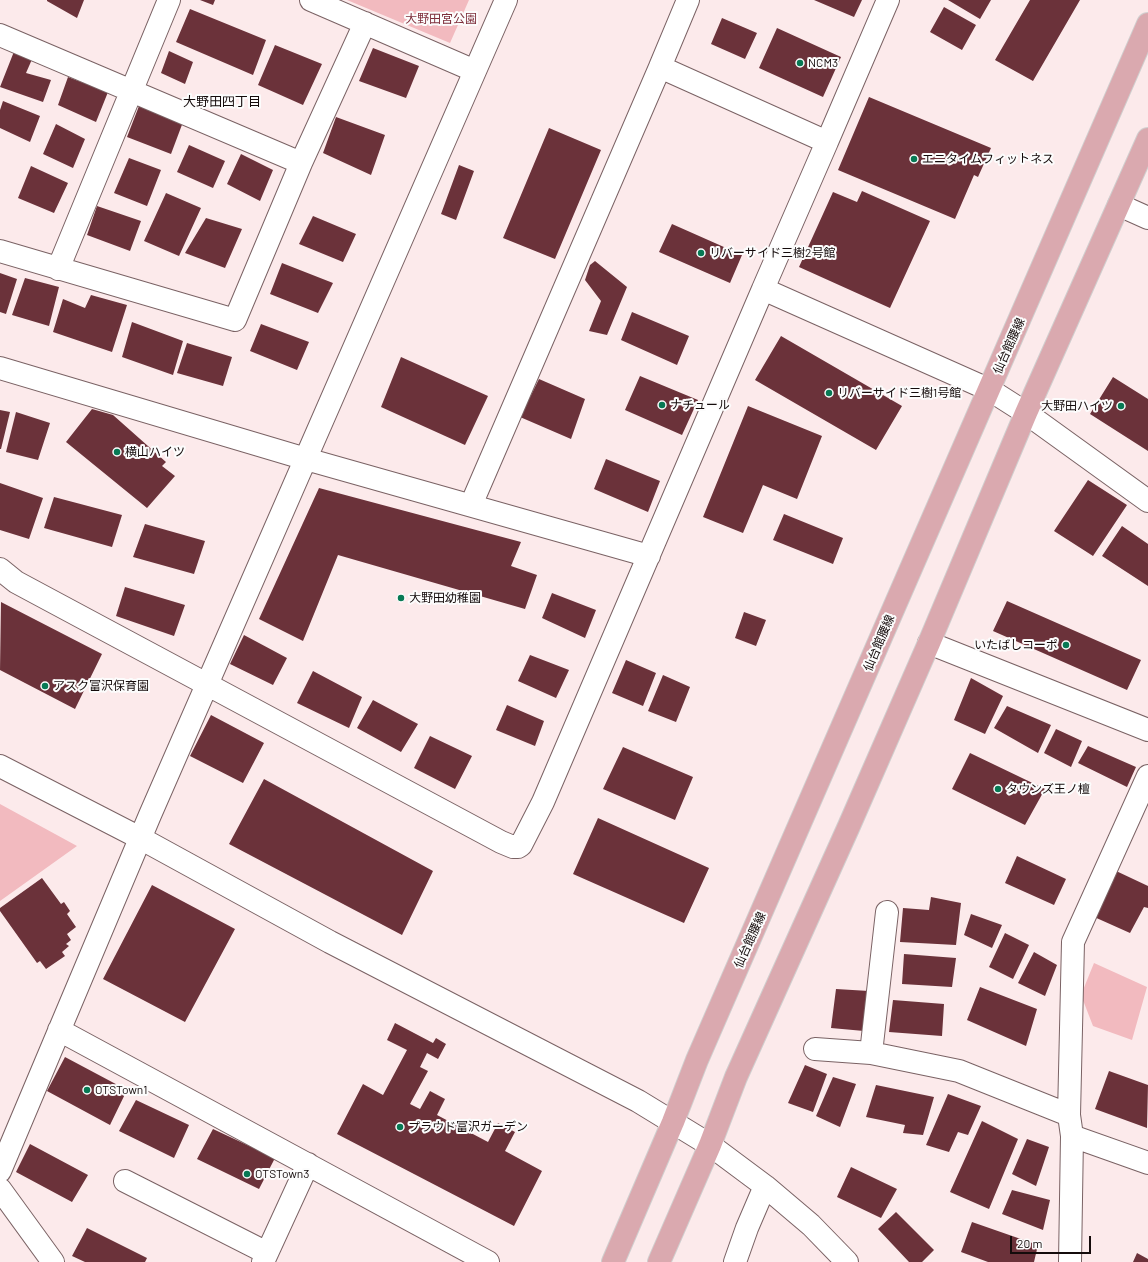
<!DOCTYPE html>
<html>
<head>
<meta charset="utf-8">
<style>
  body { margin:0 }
  #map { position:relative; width:1148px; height:1262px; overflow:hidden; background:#fceaeb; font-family:Barlow,sans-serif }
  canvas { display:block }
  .scale { position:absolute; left:1010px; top:1236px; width:81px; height:18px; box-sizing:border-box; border:2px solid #140b0b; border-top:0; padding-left:5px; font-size:12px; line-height:14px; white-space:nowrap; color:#140b0b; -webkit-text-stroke:3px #fcfcfc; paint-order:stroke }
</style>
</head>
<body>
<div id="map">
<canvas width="1148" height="1262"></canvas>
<div class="scale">20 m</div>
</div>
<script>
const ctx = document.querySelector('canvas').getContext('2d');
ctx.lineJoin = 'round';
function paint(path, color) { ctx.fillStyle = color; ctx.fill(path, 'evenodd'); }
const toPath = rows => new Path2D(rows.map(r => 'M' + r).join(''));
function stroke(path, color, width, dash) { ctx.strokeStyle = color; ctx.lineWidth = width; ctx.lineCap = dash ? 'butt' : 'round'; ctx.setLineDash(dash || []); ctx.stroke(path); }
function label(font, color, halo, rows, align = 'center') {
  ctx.font = font + ' Barlow,"Noto Sans JP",sans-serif'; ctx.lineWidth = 4; ctx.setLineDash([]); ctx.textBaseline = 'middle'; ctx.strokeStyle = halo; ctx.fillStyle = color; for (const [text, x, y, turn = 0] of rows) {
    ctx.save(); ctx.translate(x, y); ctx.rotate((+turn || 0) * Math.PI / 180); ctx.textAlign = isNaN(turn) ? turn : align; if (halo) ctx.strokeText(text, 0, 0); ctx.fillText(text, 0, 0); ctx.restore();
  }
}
paint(toPath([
  [347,0,469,0,450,43],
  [0,804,77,846,0,901],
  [1094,963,1147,987,1132,1040,1093,1026,1081,995]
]), '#f2babf');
paint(toPath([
  [47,0,84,0,77,18,47,1],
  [200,0,215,0,213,5],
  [814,0,862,0,854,17],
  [948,0,991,0,980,19],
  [1030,0,1080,0,1033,81,995,60],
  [944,7,976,25,962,50,930,32],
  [190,9,266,40,253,75,176,42],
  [722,18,757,33,745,59,711,44],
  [777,28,841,57,823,97,759,68],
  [275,45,322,64,303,105,258,85],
  [373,48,419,66,406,98,359,81],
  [15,49,33,57,26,73,51,80,43,102,0,87],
  [169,51,193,62,185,84,161,73],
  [68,77,108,92,96,122,58,105],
  [869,97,991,148,978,177,974,175,955,219,838,170],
  [3,101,40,116,30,142,0,128,0,110],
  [139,106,183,122,171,154,127,137],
  [336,117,385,135,371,175,323,153],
  [56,124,85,139,73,168,43,154],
  [549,128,601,150,555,259,503,238],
  [189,145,225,161,213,188,177,172],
  [241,154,273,170,260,201,227,184],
  [129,158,161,170,147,206,114,193],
  [459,165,474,171,456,220,441,214],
  [31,166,68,183,54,213,18,198],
  [862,191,930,221,890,308,799,267,833,192,857,202],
  [166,193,201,208,179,256,144,241],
  [97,206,141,221,130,251,87,235],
  [313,216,356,234,343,262,299,244],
  [206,218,242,229,225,268,185,253],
  [672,224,742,255,730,283,659,252],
  [595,261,627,287,607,335,589,331,601,301,585,280,590,265],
  [282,263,333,283,318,313,270,294],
  [0,273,17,279,6,314,0,312],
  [25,278,59,287,49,326,12,315],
  [91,295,127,305,112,352,53,332,63,299,85,308],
  [632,312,689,336,677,365,621,340],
  [132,322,183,341,173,375,122,357],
  [261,324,309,342,297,370,250,351],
  [781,336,902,406,876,450,755,380],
  [187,343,232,357,223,386,177,373],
  [401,357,488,396,465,445,381,407],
  [640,376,698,400,682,435,625,410],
  [1113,377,1148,399,1148,451,1090,414],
  [539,379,585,399,571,439,520,417],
  [748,406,822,436,797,499,763,485,743,533,703,517],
  [92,409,113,415,166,462,162,466,175,476,147,508,66,442],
  [0,410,10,412,1,449,0,449],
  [16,412,50,423,38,460,6,452],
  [606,459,660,481,648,512,594,489],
  [1088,480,1127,505,1093,556,1054,531],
  [0,483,43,498,29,539,0,530],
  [319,488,521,542,511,566,537,575,525,609,338,555,303,641,259,619],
  [54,497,122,515,112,547,44,528],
  [784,514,843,538,833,564,773,540],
  [145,524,205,541,194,574,133,557],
  [1122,526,1148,544,1148,586,1102,556],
  [125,587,185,605,174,636,116,616],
  [552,593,596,610,585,638,542,618],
  [1007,601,1141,660,1127,690,993,631],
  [1,602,102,654,75,709,0,670],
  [744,612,766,620,756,646,735,638],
  [244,635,287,658,273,685,230,664],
  [530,655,569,670,556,698,518,681],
  [626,660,656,673,643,706,612,693],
  [313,671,362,697,349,728,297,703],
  [663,675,690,687,676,722,648,711],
  [971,678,1003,696,985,734,954,720],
  [373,700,418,724,401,752,357,728],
  [507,705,544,721,535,746,496,730],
  [1007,706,1051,725,1038,753,994,728],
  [211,715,264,743,243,783,190,756],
  [1056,729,1082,741,1071,767,1044,753],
  [430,736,472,756,455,789,414,768],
  [1088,746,1136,767,1127,787,1078,763],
  [623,747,693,777,675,820,603,789],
  [970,753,1045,789,1025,825,952,789],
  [264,779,433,871,402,935,229,844],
  [598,818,709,868,684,923,573,874],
  [1017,856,1066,879,1054,905,1005,883],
  [1114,870,1148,886,1148,908,1144,907,1130,933,1092,916],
  [42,878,61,904,64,902,70,911,67,914,76,927,67,934,71,940,66,944,69,946,62,952,65,956,46,969,40,961,37,963,0,911,0,908],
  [152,885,235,929,185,1022,103,979],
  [931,897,961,903,956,945,900,942,903,908,929,910],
  [971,914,1002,925,992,948,964,935],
  [1005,933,1029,945,1013,979,989,967],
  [1034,952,1057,965,1045,996,1018,983],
  [904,954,956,958,952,987,902,984],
  [980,987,1037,1009,1026,1046,967,1020],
  [836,989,869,991,864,1031,831,1028],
  [893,1000,944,1004,942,1036,889,1032],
  [395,1023,433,1043,436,1038,446,1044,438,1059,427,1053,420,1067,428,1071,410,1104,420,1109,430,1091,445,1099,437,1115,488,1142,498,1123,515,1132,505,1151,542,1171,514,1226,337,1134,363,1084,383,1095,407,1050,387,1040],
  [65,1057,127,1090,110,1125,47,1091],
  [805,1065,827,1074,813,1112,788,1103],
  [1109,1071,1148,1085,1147,1128,1095,1109],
  [833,1077,856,1084,840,1127,816,1116],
  [876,1085,934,1097,923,1135,903,1133,905,1125,866,1117],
  [948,1094,981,1106,968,1135,958,1132,949,1152,926,1145],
  [136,1100,189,1125,174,1158,119,1131],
  [982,1121,1018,1139,989,1209,950,1192],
  [213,1129,275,1158,259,1189,197,1159],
  [1027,1139,1049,1147,1036,1186,1012,1174],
  [30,1144,88,1175,72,1202,16,1172],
  [851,1167,897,1189,881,1218,837,1197],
  [1012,1190,1050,1200,1043,1230,1002,1214],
  [896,1212,934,1250,922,1262,909,1262,878,1229],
  [972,1222,1038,1245,1034,1262,988,1262,961,1252],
  [87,1228,147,1258,145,1262,85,1262,72,1256],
  [1137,1253,1148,1259,1148,1262,1133,1262]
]), '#6b323a');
const minor = toPath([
  [311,0,475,71],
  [688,0,660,67,827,142,763,289,990,390,1026,413,1148,501],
  [0,35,301,163,365,23],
  [827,142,888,0],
  [1119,205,1148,218],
  [0,251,235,320,301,163],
  [58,269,169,0],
  [0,368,306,459,649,556],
  [471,505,660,67],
  [0,569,16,582,501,842,513,847,518,847,521,845,543,802,763,289],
  [929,643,1148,730],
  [0,766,140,838,330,942,638,1101,710,1145,765,1186,811,1225,847,1262],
  [59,1030,488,1262],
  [815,1049,871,1053,959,1071,1069,1115],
  [871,1053,887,912],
  [1072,1136,1148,1163],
  [0,1171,150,815,506,0],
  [125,1181,267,1253],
  [0,1189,53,1262],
  [263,1262,308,1164],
  [735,1262,747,1228,765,1186],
  [1070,1262,1072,1136,1069,1115,1073,942,1148,776]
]);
const major = toPath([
  [613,1262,673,1122,697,1060,1148,24],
  [659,1262,710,1145,736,1077,849,826,929,643,1026,413,1148,139]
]);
stroke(minor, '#7a6264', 24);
stroke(major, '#d0cece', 24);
stroke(minor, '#fff', 22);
stroke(major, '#daa9af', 22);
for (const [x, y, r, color] of [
  [800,63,4,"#077954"],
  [914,159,4,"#077954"],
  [701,253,4,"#077954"],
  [829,393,4,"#077954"],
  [662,405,4,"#077954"],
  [1121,406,4,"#077954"],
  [117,452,4,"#077954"],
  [401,598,4,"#077954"],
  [1066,645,4,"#077954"],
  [45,686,4,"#077954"],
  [998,789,4,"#077954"],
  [87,1090,4,"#077954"],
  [400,1127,4,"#077954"],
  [247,1174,4,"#077954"]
]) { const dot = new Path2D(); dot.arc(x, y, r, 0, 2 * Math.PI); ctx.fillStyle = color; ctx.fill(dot); stroke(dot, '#fcfcfc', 1.5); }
label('12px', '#7e2e3b', '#fcfcfc', [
  ["大野田宮公園",441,19]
]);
label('12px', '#140b0b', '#fcfcfc', [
  ["NCM3",808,63],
  ["エニタイムフィットネス",922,159],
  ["リバーサイド三樹2号館",709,253],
  ["リバーサイド三樹1号館",837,393],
  ["ナチュール",670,405],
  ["大野田ハイツ",1113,406,"right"],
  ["横山ハイツ",125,452],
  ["大野田幼稚園",409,598],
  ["いたばしコーポ",1058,645,"right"],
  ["アスク富沢保育園",53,686],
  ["タウンズ王ノ檀",1006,789],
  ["OTSTown1",95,1090],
  ["プラウド富沢ガーデン",408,1127],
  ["OTSTown3",255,1174]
], 'left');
label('12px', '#140b0b', '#fcfcfc', [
  ["仙台館腰線",1009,346,-66],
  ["仙台館腰線",879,643,-67],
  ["仙台館腰線",750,940,-66]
]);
label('13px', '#140b0b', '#fcfcfc', [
  ["大野田四丁目",222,102]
]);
</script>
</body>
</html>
